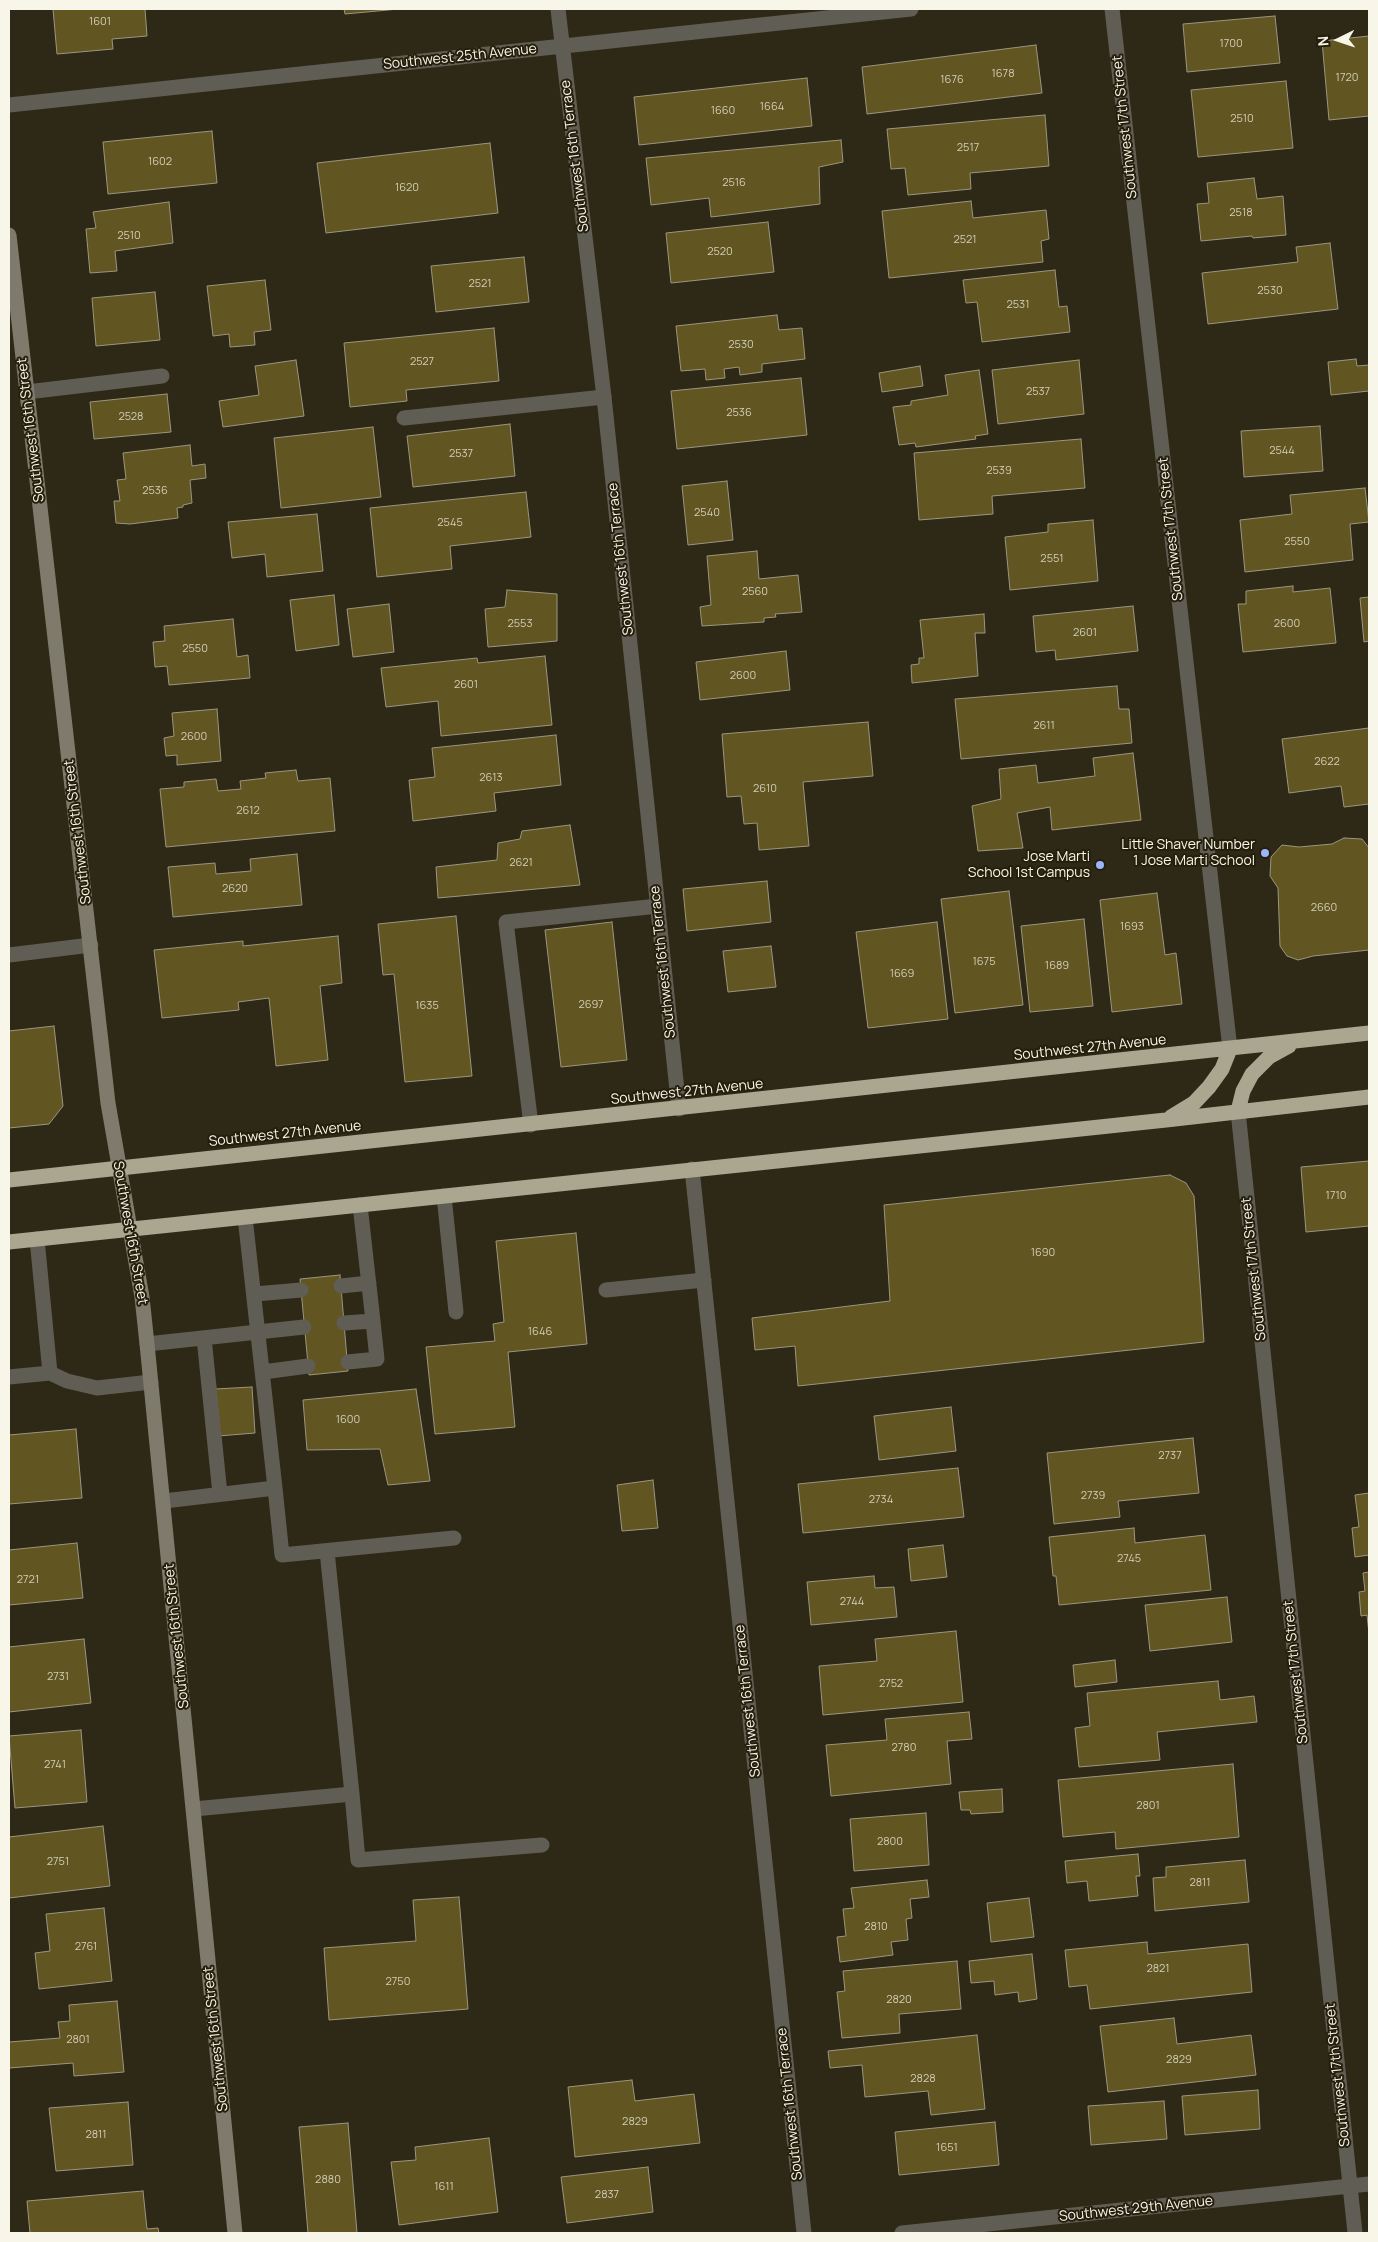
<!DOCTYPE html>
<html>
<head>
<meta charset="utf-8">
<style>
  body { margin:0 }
  #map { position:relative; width:1378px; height:2242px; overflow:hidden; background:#2e2916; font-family:Manrope,sans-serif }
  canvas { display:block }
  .frame { position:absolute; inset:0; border:10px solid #f8f5e9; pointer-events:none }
  .north { position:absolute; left:1313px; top:15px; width:50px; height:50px; -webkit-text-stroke:4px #241f0c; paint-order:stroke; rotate:266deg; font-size:14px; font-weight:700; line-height:20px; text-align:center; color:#f8f5e9 }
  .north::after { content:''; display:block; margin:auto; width:18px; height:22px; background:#f8f5e9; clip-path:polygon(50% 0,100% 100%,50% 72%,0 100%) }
</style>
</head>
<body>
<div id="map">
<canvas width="1378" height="2242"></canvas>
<div class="frame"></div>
<div class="north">N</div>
</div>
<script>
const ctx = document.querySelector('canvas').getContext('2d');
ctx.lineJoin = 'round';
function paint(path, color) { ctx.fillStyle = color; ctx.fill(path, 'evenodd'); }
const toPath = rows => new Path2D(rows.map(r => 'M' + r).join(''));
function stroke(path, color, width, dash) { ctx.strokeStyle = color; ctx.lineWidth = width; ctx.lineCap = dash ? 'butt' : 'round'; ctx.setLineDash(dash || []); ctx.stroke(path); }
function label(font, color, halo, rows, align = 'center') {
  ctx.font = font + ' Manrope,sans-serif'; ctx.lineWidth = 4; ctx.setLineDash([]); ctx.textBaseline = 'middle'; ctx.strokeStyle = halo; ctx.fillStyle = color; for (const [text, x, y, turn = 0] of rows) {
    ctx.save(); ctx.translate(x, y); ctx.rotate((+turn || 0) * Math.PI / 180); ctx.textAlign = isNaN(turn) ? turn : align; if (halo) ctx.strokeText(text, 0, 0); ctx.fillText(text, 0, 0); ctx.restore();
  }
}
const building = toPath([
  [53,9,145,9,147,36,112,39,113,49,57,54,53,9],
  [344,9,399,9,345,14,344,9],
  [1275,16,1280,63,1187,72,1183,24,1275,16],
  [1369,36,1369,116,1329,120,1322,41,1369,36],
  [1036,45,1042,93,867,114,862,67,1036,45],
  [807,78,812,126,639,145,634,97,807,78],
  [1286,81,1293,148,1198,157,1191,90,1286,81],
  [1045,115,1049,166,970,173,971,189,908,195,905,168,891,169,887,129,1045,115],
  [212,131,217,183,108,194,103,142,212,131],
  [841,140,843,162,819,167,820,204,711,217,709,198,651,205,646,158,841,140],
  [490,143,498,213,326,233,317,163,490,143],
  [1254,178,1257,199,1283,196,1286,235,1253,238,1252,236,1201,241,1197,204,1209,203,1207,183,1254,178],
  [971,201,973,218,1046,210,1049,239,1041,241,1043,262,889,278,882,211,971,201],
  [169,202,173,243,115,251,117,271,90,273,86,229,96,228,93,212,169,202],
  [768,222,774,272,671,283,666,233,768,222],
  [1330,243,1338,309,1208,324,1202,273,1298,262,1296,247,1330,243],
  [524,257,529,302,436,312,431,266,524,257],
  [1055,270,1059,307,1067,306,1070,332,982,342,977,302,966,303,963,280,1055,270],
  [265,280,271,330,254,332,255,345,230,347,229,334,213,336,207,286,265,280],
  [155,292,160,340,96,346,92,298,155,292],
  [777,315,779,330,802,328,805,359,762,364,762,372,740,375,739,367,724,369,725,378,706,380,705,369,681,371,676,326,777,315],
  [494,328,499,381,406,390,407,401,350,407,344,343,494,328],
  [1356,359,1357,366,1369,365,1369,391,1331,395,1328,362,1356,359],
  [296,360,304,416,223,427,219,401,259,395,255,366,296,360],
  [1079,360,1084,414,998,424,992,370,1079,360],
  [920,366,923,386,882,392,879,373,920,366],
  [979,370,988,434,975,436,976,439,916,447,915,443,899,445,893,407,911,405,911,401,948,395,945,375,979,370],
  [801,378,807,435,677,449,671,391,801,378],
  [167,394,171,432,94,439,90,402,167,394],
  [510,424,515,476,413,487,407,436,510,424],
  [1320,426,1323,471,1244,477,1241,431,1320,426],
  [373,427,381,497,281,508,274,438,373,427],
  [1081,439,1085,488,992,496,993,514,919,520,914,453,1081,439],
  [190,445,192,466,205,464,206,478,190,480,192,503,183,505,183,507,177,508,178,518,130,524,116,523,114,501,120,501,117,480,126,479,123,453,190,445],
  [727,481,733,540,688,545,682,486,727,481],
  [1365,488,1369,522,1350,524,1353,560,1245,572,1240,520,1292,514,1290,495,1365,488],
  [526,492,531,537,450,546,452,569,377,577,370,508,526,492],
  [317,514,323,571,267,577,265,554,232,558,228,522,317,514],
  [1093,520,1098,581,1010,590,1005,537,1048,532,1048,524,1093,520],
  [757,551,759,579,798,575,802,612,775,614,776,617,764,618,764,622,702,626,700,607,711,605,707,556,757,551],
  [1293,586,1293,592,1330,588,1336,643,1243,652,1238,604,1246,604,1246,591,1293,586],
  [507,590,557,594,557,641,488,647,485,609,505,607,507,590],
  [334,595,339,645,296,651,290,600,334,595],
  [1369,597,1369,641,1364,642,1360,598,1369,597],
  [389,604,394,652,353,657,347,609,389,604],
  [1133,606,1138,651,1056,660,1055,650,1036,652,1033,616,1133,606],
  [984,614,985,633,975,633,978,676,912,683,911,665,919,664,919,658,924,658,920,620,984,614],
  [233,619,237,657,248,655,250,678,169,685,167,666,155,667,153,642,165,641,164,626,233,619],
  [786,651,790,690,700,700,696,662,786,651],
  [545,656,552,725,441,736,438,701,386,707,381,668,477,658,478,663,545,656],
  [1117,686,1119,709,1129,709,1132,743,961,759,955,699,1117,686],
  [217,709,221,761,177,765,177,755,166,756,164,738,174,736,172,713,217,709],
  [868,722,873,776,803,782,809,846,759,850,757,823,744,824,741,796,727,797,722,734,868,722],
  [1369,728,1369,804,1344,807,1341,786,1289,793,1282,739,1369,728],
  [556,735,561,785,494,793,496,811,413,821,409,780,435,777,432,748,556,735],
  [1133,753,1141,820,1052,830,1050,807,1017,813,1023,848,978,851,972,806,1001,799,999,769,1036,765,1038,783,1095,776,1093,758,1133,753],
  [296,770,298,781,330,778,335,831,166,847,160,789,184,787,184,782,216,779,218,791,241,789,240,781,266,778,265,773,296,770],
  [570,825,580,885,438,898,436,867,497,860,498,843,520,839,522,831,570,825],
  [1344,838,1362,839,1369,848,1369,950,1313,956,1298,960,1287,956,1280,946,1278,888,1270,876,1271,857,1282,845,1299,847,1332,844,1344,838],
  [297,854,302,905,173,917,168,867,215,863,216,874,251,871,250,859,297,854],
  [767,881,771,922,687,931,683,889,767,881],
  [1009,891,1023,1005,955,1013,941,899,1009,891],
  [1157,893,1165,955,1176,953,1182,1004,1112,1012,1100,900,1157,893],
  [456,916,472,1076,405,1082,394,974,383,975,378,924,456,916],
  [1084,919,1093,1006,1030,1012,1021,926,1084,919],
  [612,922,627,1060,561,1067,545,930,612,922],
  [937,922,948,1019,868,1028,856,932,937,922],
  [338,936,342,983,320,986,328,1060,276,1066,269,998,238,1002,239,1010,162,1018,154,950,243,941,243,946,338,936],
  [771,946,776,987,728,992,723,951,771,946],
  [54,1026,63,1106,49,1124,9,1128,9,1031,54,1026],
  [1369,1161,1369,1226,1306,1232,1301,1167,1369,1161],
  [1170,1175,1186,1183,1194,1196,1204,1342,798,1386,795,1346,755,1350,752,1318,890,1301,884,1205,1170,1175],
  [576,1233,587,1344,508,1352,515,1427,435,1434,426,1347,495,1341,493,1324,504,1322,496,1241,576,1233],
  [340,1275,348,1371,309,1375,300,1279,340,1275],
  [252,1387,255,1433,218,1436,215,1389,252,1387],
  [416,1389,430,1481,388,1485,380,1449,307,1450,303,1400,416,1389],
  [951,1407,956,1451,879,1460,874,1416,951,1407],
  [76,1429,82,1498,9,1504,9,1435,76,1429],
  [1193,1438,1199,1493,1118,1501,1120,1517,1054,1524,1047,1453,1193,1438],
  [958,1468,964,1517,803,1533,798,1484,958,1468],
  [653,1480,658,1528,622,1531,617,1485,653,1480],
  [1369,1493,1369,1555,1355,1557,1352,1528,1359,1527,1355,1495,1369,1493],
  [1134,1528,1135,1543,1205,1535,1211,1590,1059,1605,1056,1576,1053,1576,1049,1537,1134,1528],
  [77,1543,83,1598,9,1605,9,1550,77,1543],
  [943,1545,947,1577,911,1581,908,1549,943,1545],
  [1369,1572,1369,1634,1367,1615,1361,1616,1359,1592,1365,1591,1363,1573,1369,1572],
  [874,1576,875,1588,894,1587,897,1617,811,1625,807,1582,874,1576],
  [1227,1597,1232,1642,1150,1651,1145,1605,1227,1597],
  [956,1631,963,1702,823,1715,819,1666,877,1661,875,1639,956,1631],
  [84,1639,91,1703,9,1712,9,1647,84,1639],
  [1115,1660,1117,1682,1075,1687,1073,1665,1115,1660],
  [1218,1681,1220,1700,1254,1696,1257,1722,1157,1732,1160,1760,1079,1767,1075,1728,1090,1726,1087,1693,1218,1681],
  [969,1712,972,1739,947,1741,951,1784,831,1796,826,1745,887,1740,885,1719,969,1712],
  [81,1730,87,1802,15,1808,9,1736,81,1730],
  [1233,1764,1239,1837,1116,1849,1115,1832,1063,1837,1058,1780,1233,1764],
  [1002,1789,1003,1812,971,1814,970,1810,961,1810,959,1792,1002,1789],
  [926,1813,929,1865,854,1871,850,1819,926,1813],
  [103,1826,110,1886,9,1898,9,1837,103,1826],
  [1138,1854,1140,1876,1136,1876,1138,1896,1089,1901,1087,1881,1067,1883,1065,1861,1138,1854],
  [1245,1860,1249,1902,1155,1911,1153,1878,1166,1877,1166,1867,1245,1860],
  [927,1880,929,1897,910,1899,912,1918,906,1919,908,1940,891,1942,893,1955,840,1962,837,1937,846,1936,843,1909,854,1908,851,1888,927,1880],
  [459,1897,468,2009,329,2020,324,1948,416,1941,413,1900,459,1897],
  [1029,1898,1034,1937,991,1942,987,1903,1029,1898],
  [104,1908,112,1981,39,1989,35,1953,50,1951,46,1914,104,1908],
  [1147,1942,1148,1954,1248,1944,1252,1992,1090,2009,1087,1985,1069,1987,1065,1950,1147,1942],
  [1032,1954,1037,1999,1019,2002,1018,1992,995,1995,994,1981,971,1983,969,1961,1032,1954],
  [957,1961,961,2009,899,2014,900,2033,842,2038,837,1992,845,1991,843,1971,957,1961],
  [117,2001,124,2072,74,2076,73,2063,9,2068,9,2042,60,2038,58,2022,70,2021,69,2005,117,2001],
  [1174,2018,1177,2044,1251,2035,1256,2075,1108,2092,1100,2026,1174,2018],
  [977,2035,985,2109,931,2115,928,2091,865,2097,862,2065,830,2068,828,2051,977,2035],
  [632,2080,635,2101,694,2094,700,2143,575,2157,568,2087,632,2080],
  [1258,2090,1260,2129,1185,2135,1182,2096,1258,2090],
  [1164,2101,1167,2139,1091,2145,1088,2106,1164,2101],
  [128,2102,133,2165,56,2171,49,2108,128,2102],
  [995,2122,999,2165,899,2175,895,2132,995,2122],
  [348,2123,357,2233,308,2233,299,2127,348,2123],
  [489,2138,498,2212,399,2225,391,2162,416,2160,415,2147,489,2138],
  [648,2167,653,2212,567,2223,561,2177,648,2167],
  [143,2191,147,2229,158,2228,159,2233,30,2233,27,2201,143,2191]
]);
paint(building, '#615522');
stroke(building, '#9c9680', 1);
stroke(toPath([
  [27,392,162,376],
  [404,418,604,397],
  [9,955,91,945],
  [531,1125,506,922,658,906],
  [444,1196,456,1312],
  [37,1239,50,1373],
  [341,1286,369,1283],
  [606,1290,704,1280],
  [255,1294,301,1290],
  [344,1323,373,1321,360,1205],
  [204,1338,220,1494],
  [147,1344,304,1327],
  [348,1362,377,1359,373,1321],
  [263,1372,308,1366],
  [9,1377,50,1373,67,1381,97,1388,151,1382],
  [275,1488,282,1555,454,1538],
  [164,1501,275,1488,245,1217],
  [327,1551,352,1794],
  [194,1809,352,1794,358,1860,542,1845]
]), '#605e54', 15);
stroke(toPath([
  [558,9,604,397,679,1109],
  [1112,9,1230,1049],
  [9,105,911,9],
  [1238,1111,1355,2233],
  [692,1169,804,2233],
  [902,2233,1369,2184]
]), '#605e54', 15);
stroke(toPath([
  [9,235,108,1103,142,1297,147,1344,235,2233]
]), '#7e7b6c', 15);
stroke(toPath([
  [1238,1111,1243,1091,1252,1074,1269,1057,1289,1046],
  [1171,1117,1194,1103,1209,1087,1222,1069,1230,1049],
  [9,1180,1369,1033],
  [9,1242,1166,1120,1369,1097]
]), '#aba68f', 15);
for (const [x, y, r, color] of [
  [1265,853,5,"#9bb5fd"],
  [1100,865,5,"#9bb5fd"]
]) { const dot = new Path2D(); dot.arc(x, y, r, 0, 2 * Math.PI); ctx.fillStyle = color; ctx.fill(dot); stroke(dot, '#241f0c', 2); }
label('11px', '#d2cdb7', null, [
  ["1601",100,22],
  ["1700",1231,44],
  ["1678",1003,74],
  ["1720",1347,78],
  ["1676",952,80],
  ["1664",772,107],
  ["1660",723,111],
  ["2510",1242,119],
  ["2517",968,148],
  ["1602",160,162],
  ["2516",734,183],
  ["1620",407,188],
  ["2518",1241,213],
  ["2510",129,236],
  ["2521",965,240],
  ["2520",720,252],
  ["2521",480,284],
  ["2530",1270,291],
  ["2531",1018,305],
  ["2530",741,345],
  ["2527",422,362],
  ["2537",1038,392],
  ["2536",739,413],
  ["2528",131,417],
  ["2544",1282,451],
  ["2537",461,454],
  ["2539",999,471],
  ["2536",155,491],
  ["2540",707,513],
  ["2545",450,523],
  ["2550",1297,542],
  ["2551",1052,559],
  ["2560",755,592],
  ["2553",520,624],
  ["2600",1287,624],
  ["2601",1085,633],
  ["2550",195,649],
  ["2600",743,676],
  ["2601",466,685],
  ["2611",1044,726],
  ["2600",194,737],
  ["2622",1327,762],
  ["2613",491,778],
  ["2610",765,789],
  ["2612",248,811],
  ["2621",521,863],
  ["2620",235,889],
  ["2660",1324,908],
  ["1693",1132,927],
  ["1675",984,962],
  ["1689",1057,966],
  ["1669",902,974],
  ["2697",591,1005],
  ["1635",427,1006],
  ["1710",1336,1196],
  ["1690",1043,1253],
  ["1646",540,1332],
  ["1600",348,1420],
  ["2737",1170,1456],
  ["2739",1093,1496],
  ["2734",881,1500],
  ["2745",1129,1559],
  ["2721",28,1580],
  ["2744",852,1602],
  ["2731",58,1677],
  ["2752",891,1684],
  ["2780",904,1748],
  ["2741",55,1765],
  ["2801",1148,1806],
  ["2800",890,1842],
  ["2751",58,1862],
  ["2811",1200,1883],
  ["2810",876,1927],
  ["2761",86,1947],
  ["2821",1158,1969],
  ["2750",398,1982],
  ["2820",899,2000],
  ["2801",78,2040],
  ["2829",1179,2060],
  ["2828",923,2079],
  ["2829",635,2122],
  ["2811",96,2135],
  ["1651",947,2148],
  ["2880",328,2180],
  ["1611",444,2187],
  ["2837",607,2195]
]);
label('14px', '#f8f5e9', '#241f0c', [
  ["Southwest 25th Avenue",460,57,-6],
  ["Southwest 17th Street",1125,127,-96],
  ["Southwest 16th Terrace",575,156,-97],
  ["Southwest 16th Street",31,430,-97],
  ["Southwest 17th Street",1171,529,-96],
  ["Southwest 16th Terrace",621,559,-96],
  ["Southwest 16th Street",78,832,-97],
  ["Southwest 16th Terrace",663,962,-96],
  ["Southwest 27th Avenue",1090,1048,-6],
  ["Southwest 27th Avenue",687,1092,-6],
  ["Southwest 27th Avenue",285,1134,-6],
  ["Southwest 16th Street",130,1233,80],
  ["Southwest 17th Street",1254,1269,-96],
  ["Southwest 16th Street",177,1636,-96],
  ["Southwest 17th Street",1296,1672,-96],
  ["Southwest 16th Terrace",748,1701,-96],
  ["Southwest 16th Street",216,2039,-96],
  ["Southwest 17th Street",1338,2075,-96],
  ["Southwest 16th Terrace",790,2104,-96],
  ["Southwest 29th Avenue",1136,2209,-6]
]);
label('14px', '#f8f5e9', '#241f0c', [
  ["Little Shaver Number",1255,845],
  ["1 Jose Marti School",1255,861],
  ["Jose Marti",1090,857],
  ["School 1st Campus",1090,873]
], 'right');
</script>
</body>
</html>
